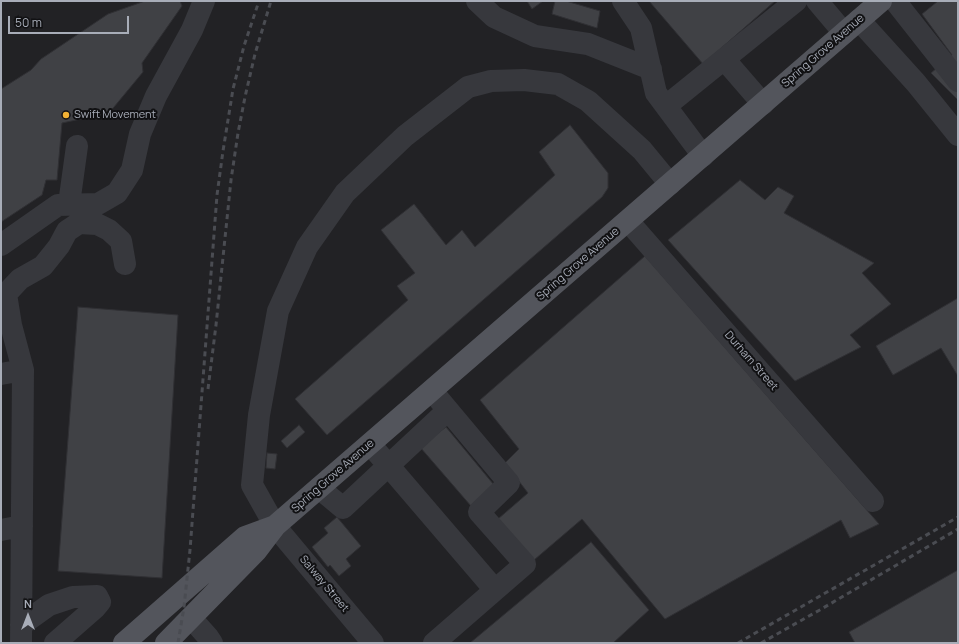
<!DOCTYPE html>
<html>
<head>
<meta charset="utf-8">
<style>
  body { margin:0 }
  #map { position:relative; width:959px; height:644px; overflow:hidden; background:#161618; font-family:Manrope,sans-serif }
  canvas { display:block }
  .frame { position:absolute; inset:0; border:2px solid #a8adb8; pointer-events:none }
  .north { position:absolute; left:8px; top:596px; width:40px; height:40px; -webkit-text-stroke:3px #111113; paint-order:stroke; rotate:0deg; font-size:11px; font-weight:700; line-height:16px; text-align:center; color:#a8adb8 }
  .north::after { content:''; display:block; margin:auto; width:14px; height:18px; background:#a8adb8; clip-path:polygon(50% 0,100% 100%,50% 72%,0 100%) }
  .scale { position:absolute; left:8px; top:16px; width:121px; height:18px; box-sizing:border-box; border:2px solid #a8adb8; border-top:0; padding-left:5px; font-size:12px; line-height:14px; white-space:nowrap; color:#a8adb8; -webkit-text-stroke:3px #111113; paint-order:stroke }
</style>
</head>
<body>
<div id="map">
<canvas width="959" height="644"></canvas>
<div class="frame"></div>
<div class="north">N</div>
<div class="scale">50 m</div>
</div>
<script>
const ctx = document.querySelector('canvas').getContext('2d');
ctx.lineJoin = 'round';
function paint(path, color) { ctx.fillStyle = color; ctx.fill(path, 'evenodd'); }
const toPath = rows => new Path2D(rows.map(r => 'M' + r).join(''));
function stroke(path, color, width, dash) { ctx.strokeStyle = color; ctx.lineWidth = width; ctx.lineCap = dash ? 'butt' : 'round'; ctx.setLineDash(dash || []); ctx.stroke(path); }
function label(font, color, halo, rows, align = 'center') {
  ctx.font = font + ' Manrope,sans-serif'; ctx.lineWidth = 4; ctx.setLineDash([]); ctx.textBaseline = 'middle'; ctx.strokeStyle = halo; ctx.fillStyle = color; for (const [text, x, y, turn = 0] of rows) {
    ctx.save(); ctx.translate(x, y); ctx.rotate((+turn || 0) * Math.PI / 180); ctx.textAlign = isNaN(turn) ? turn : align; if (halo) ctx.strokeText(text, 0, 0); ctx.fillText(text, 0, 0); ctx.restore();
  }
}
paint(toPath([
  [1,1,958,1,958,643,1,643]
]), '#222225');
const building = toPath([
  [145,1,180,1,182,6,142,63,143,72,109,113,62,123,57,180,46,180,42,195,1,222,1,89,31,70,41,59,108,14,145,1],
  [527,1,543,1,532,9,527,1],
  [555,1,566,1,600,11,597,28,552,14,555,1],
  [649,1,775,1,703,64,649,1],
  [938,1,958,1,958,100,931,73,952,55,922,14,938,1],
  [570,125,608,173,608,188,602,197,327,435,295,399,408,300,397,286,415,273,381,230,414,204,446,245,462,230,475,247,555,175,539,152,570,125],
  [740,180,765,200,778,187,794,196,784,213,874,263,862,273,891,304,850,335,861,347,795,381,668,240,740,180],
  [645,256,879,524,850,538,841,520,665,619,582,519,534,560,498,519,528,493,505,463,519,449,480,400,645,256],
  [958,298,958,376,941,348,893,375,876,346,958,298],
  [78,307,178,315,162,578,58,571,78,307],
  [299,425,305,432,287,448,281,441,299,425],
  [446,427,494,485,471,506,420,447,446,427],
  [267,453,277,454,275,469,266,468,267,453],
  [337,517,361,546,346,559,351,566,339,576,330,565,328,567,312,547,328,533,324,528,337,517],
  [591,542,649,610,613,643,470,643,591,542],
  [958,570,958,643,855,643,849,632,958,570]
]);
paint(building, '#404145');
stroke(building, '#303034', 1);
stroke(toPath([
  [477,1,494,17,535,36,588,44,651,69],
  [623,1,641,28,656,93,703,156],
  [817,1,844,33],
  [895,1,958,81],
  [859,20,916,83,958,135],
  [724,59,763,104],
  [666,106,796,1],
  [69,204,77,146],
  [628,221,873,501],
  [1,245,58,205,98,204,117,193,132,170,140,134,156,96,192,30,204,1],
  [1,374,23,370],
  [370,444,495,590,525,564,479,512,509,483,432,391],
  [319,488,343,508,448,410],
  [1,530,22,526],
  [191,618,208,637,212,643],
  [21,625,49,605,73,597,97,596,100,602,95,608,55,643],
  [21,643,23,370,11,325,6,294,20,279,43,266,59,246,67,231,79,223,97,224,109,230,121,241,125,264],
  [373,643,275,526,252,485,259,415,278,311,307,247,345,193,405,136,468,87,491,81,524,80,558,84,588,101,642,150,670,184],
  [434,643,495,590]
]), '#37383d', 22);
stroke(toPath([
  [124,643,245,537,275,526],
  [166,643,256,551,275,526,881,1]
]), '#53555c', 22);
stroke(toPath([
  [208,389,216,325,231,180,238,133,245,97,255,54,271,1],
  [178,643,184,607,190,550,217,195,223,151,233,89,244,46,259,1],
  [738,643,958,517],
  [761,643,818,611,958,529]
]), '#4a4c52', 3, [5, 4]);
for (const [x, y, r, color] of [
  [66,115,4,"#f2b134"]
]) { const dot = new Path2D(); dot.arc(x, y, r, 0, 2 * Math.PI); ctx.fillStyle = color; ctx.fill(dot); stroke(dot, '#111113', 1.5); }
label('11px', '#a8adb8', '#111113', [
  ["Spring Grove Avenue",823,51,-41],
  ["Spring Grove Avenue",578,264,-41],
  ["Durham Street",751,361,49],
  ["Spring Grove Avenue",333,476,-41],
  ["Salway Street",324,584,50]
]);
label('11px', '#a8adb8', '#111113', [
  ["Swift Movement",74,115]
], 'left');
</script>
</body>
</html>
